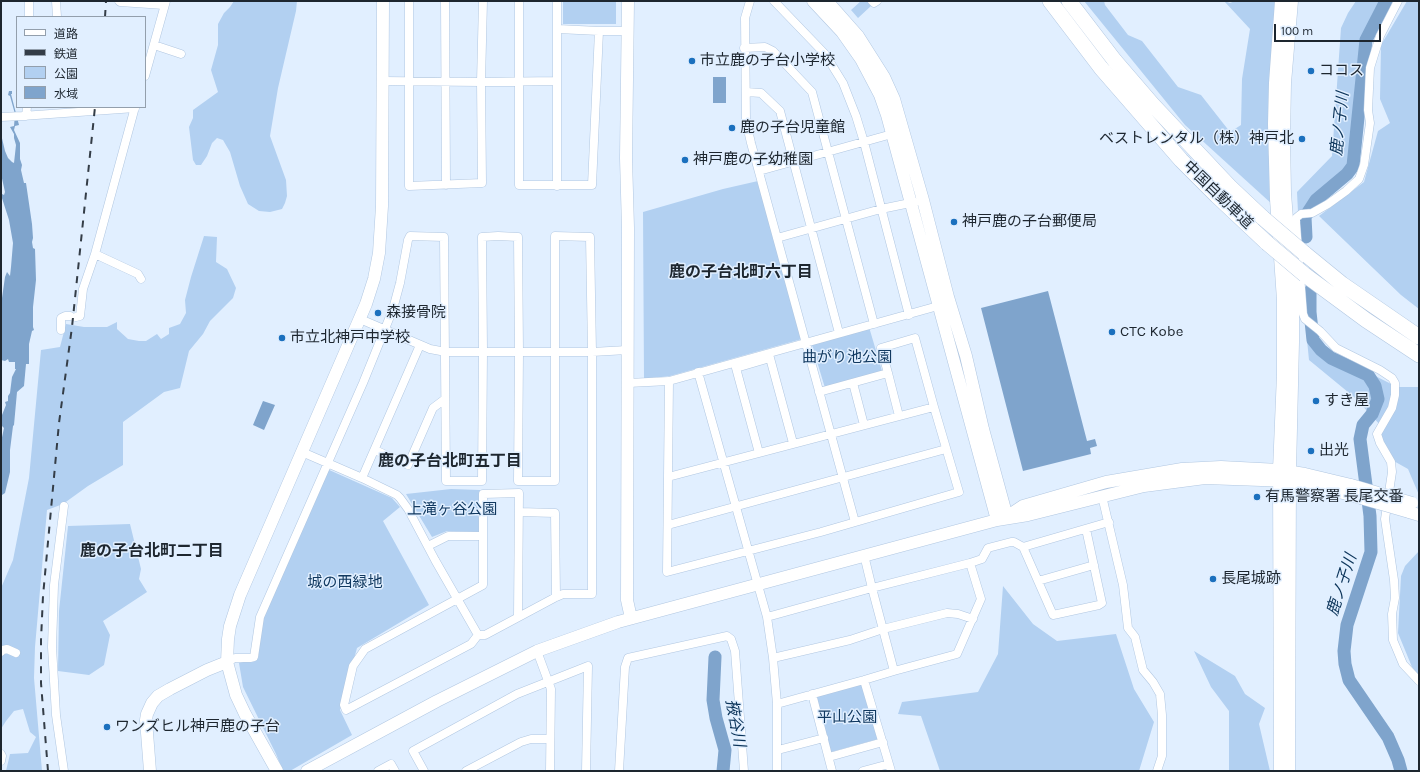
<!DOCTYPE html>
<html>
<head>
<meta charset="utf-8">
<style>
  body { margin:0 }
  #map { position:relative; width:1420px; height:772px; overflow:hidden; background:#e1efff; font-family:Karla,"Noto Sans JP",sans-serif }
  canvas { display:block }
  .frame { position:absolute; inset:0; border:2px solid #1d262f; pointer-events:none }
  .legend { position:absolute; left:16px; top:16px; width:130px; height:92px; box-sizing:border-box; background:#e1efff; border:1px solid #939fac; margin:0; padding:5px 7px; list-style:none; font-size:12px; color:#1d262f }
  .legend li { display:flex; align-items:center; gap:8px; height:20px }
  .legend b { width:20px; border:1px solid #939fac }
  .scale { position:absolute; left:1274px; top:24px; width:107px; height:18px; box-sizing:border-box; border:2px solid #1d262f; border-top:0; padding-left:5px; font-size:12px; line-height:14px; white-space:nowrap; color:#1d262f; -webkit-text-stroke:3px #e1efff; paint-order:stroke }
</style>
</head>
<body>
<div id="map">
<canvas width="1420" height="772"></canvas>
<div class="frame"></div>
<ul class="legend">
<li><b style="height:5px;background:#fff"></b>道路</li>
<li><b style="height:5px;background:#343d47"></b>鉄道</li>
<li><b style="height:11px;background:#b2d0f1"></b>公園</li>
<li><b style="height:11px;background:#7fa4cc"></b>水域</li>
</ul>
<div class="scale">100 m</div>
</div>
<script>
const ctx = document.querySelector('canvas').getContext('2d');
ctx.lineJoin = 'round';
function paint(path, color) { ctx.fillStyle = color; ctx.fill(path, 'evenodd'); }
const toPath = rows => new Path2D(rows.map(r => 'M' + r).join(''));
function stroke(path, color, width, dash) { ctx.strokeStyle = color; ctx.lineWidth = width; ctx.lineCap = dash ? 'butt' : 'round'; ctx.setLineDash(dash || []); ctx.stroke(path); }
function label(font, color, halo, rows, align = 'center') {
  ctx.font = font + ' Karla,"Noto Sans JP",sans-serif'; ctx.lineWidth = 3; ctx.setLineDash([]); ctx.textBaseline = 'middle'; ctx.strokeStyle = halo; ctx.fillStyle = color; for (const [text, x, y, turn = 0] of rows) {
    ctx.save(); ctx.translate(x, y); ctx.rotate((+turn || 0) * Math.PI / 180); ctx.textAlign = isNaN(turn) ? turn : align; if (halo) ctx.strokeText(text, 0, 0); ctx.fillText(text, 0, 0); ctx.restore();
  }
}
paint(toPath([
  [234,1,297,1,296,11,278,88,270,136,286,180,287,196,285,203,282,209,270,212,259,211,248,204,240,186,230,152,223,140,217,138,212,143,207,156,201,165,196,165,193,160,189,127,193,118,193,110,218,92,211,70,218,45,218,24,224,13,230,7],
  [563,1,616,1,616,24,563,24],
  [861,1,867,1,871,6,858,18,851,10],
  [1084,1,1104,1,1105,5,1128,35,1142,41,1178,87,1201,95,1230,132,1241,125,1242,79,1250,29,1224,1,1230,3,1235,1,1277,1,1273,47,1268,144,1273,205,1185,125],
  [1356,1,1382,1,1361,42,1348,166,1314,196,1305,210,1298,212,1297,192,1332,156,1341,28,1348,13],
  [1407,1,1419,1,1419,309,1401,295,1319,216,1364,182,1378,131,1390,123,1380,99,1381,45],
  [758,181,802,339,670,376,644,379,643,212,723,189],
  [204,236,217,237,216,262,227,269,236,288,233,298,210,321,203,334,189,351,180,388,164,392,123,422,123,465,88,486,63,504,47,510,35,647,34,678,42,771,6,771,10,754,28,753,36,737,30,732,23,709,14,711,6,721,1,729,1,588,13,560,29,478,41,350,60,347,66,324,84,327,107,327,117,322,117,329,128,339,139,341,146,341,157,334,161,339,169,334,169,328,180,324,186,313,185,300,191,277],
  [869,327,882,371,825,388,812,345],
  [1306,330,1338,357,1397,387,1419,387,1419,495,1408,469,1383,455,1381,433,1383,428,1354,397,1309,360],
  [327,469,392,498,400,507,383,521,429,605,357,648,340,710,352,735,290,771,283,771,276,754,243,687,239,663,258,659,262,618],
  [451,489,480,490,481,532,447,531,432,537,406,494],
  [130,524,141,569,139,579,147,592,103,621,110,635,104,665,89,675,58,671,59,611,68,526],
  [1419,551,1419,676,1412,667,1398,633,1401,576,1405,566],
  [1003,586,1033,624,1057,641,1116,634,1134,689,1154,722,1139,771,940,771,921,716,898,714,902,702,978,692,998,654],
  [1194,651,1235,676,1245,694,1265,708,1259,724,1270,771,1229,771,1229,711,1211,687],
  [863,683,878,739,831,752,816,697]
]), '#b2d0f1');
paint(toPath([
  [713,77,726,77,726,103,713,103],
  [9,91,12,91,12,94,11,94,19,125,15,126,14,130,20,143,20,159,22,165,21,170,24,183,26,183,32,224,33,238,32,242,33,248,35,249,36,280,33,307,33,327,34,330,32,331,29,344,29,364,26,364,24,386,17,392,14,425,13,426,10,450,10,472,5,493,2,495,1,500,1,442,4,428,2,426,2,415,6,405,5,402,8,401,8,396,10,393,12,377,16,369,15,369,15,362,9,362,8,359,5,361,1,360,1,305,5,277,7,272,10,276,11,267,13,243,9,220,1,195,1,188,2,194,4,195,5,192,1,174,1,134,5,151,8,158,12,162,14,163,16,145,14,138,14,134,10,127,14,126,15,114,10,96,8,95],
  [1048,291,1087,441,1095,439,1097,446,1090,448,1091,454,1023,471,981,308],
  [263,401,275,405,264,430,253,425]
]), '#7fa4cc');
stroke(toPath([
  [1306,237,1305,217,1316,200,1347,174,1353,166,1366,40,1386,1],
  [1310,291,1310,312,1313,340,1321,350,1331,358,1368,375,1375,386,1378,399,1372,414,1363,425,1360,439,1370,516,1371,552,1347,625,1344,651,1345,664,1349,680,1388,737,1398,760,1401,771],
  [715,657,713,700,716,718,725,750,723,771]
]), '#7fa4cc', 13);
const street = toPath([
  [29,1,29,17],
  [56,1,57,17],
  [119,1,120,2,164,5],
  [409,1,409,186,482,183,481,82,483,1],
  [445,1,446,185],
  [519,1,519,185,592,185,599,31],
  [557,1,557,186],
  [750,1,745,18,746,121,751,143,855,522],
  [774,1,825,54,843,83,856,116,864,142,909,315],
  [872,1,874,3,877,1],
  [1398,1,1380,36,1370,68,1368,110,1370,123,1364,165,1359,179,1346,191,1328,204,1312,213,1301,214,1296,218,1296,223,1303,314,1305,319,1320,331,1336,348,1380,370,1392,378,1395,383,1395,395,1392,408,1377,434,1380,443,1391,462,1392,472,1385,519,1394,580,1395,598,1392,614,1393,640,1403,664,1419,681],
  [558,29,599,31,628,31],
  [154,45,181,54],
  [744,48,765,47,773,51,812,92,874,324],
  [145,76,166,1],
  [382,81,481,82,557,81],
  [746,92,761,93,780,111,839,333],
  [135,107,95,254,138,274,141,279],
  [26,116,27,107],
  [1,117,22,116,135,108],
  [759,171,892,134],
  [777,238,881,209,915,202],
  [76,317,80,316,83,289,95,254],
  [360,319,430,349,446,352,592,352,627,350],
  [61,330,61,318,65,316,70,316],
  [698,372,767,617,773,658,850,640,883,629,947,613,958,614,973,619],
  [888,373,899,416],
  [669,381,667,572,821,532,959,492,934,407,915,338,881,348,888,373,819,392],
  [628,383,669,381,938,306],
  [853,383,864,425],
  [375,450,408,465,433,408,445,399],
  [302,452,362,478,397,495,400,498,408,509,435,560,478,635],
  [759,453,736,368,770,358,793,443],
  [668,477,934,407],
  [362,478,420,345],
  [1102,496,1123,585,1128,628,1135,637,1143,670,1153,682,1160,694,1162,715,1162,756,1157,771],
  [519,512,555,513,556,597],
  [668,525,946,449],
  [428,546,448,536,483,536],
  [1023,547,1053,615,1099,605,1102,603,1086,529],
  [970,563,982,559,988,548,1011,542,1014,542,1023,547,1109,522],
  [1038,581,1094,565],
  [767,617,872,588,970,563,981,599,957,654,894,671,872,588,864,555],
  [537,651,551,689,550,771],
  [1,652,3,650,7,649,16,653],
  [773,658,777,704,777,771],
  [227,662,235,658,250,658,254,657,260,617,363,383,393,309,400,283,408,240,410,236,444,237,446,481,482,481,483,351,482,237,498,236,518,237,519,352,518,481,555,481,555,236,590,237,592,352,592,594,563,594,556,597,485,635,478,635,471,644,346,710,344,705,353,666,365,649,483,585,483,494,519,493,518,616],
  [864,680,891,771],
  [812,694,832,771],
  [777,704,864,680,894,671],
  [778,750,824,738],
  [1,754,2,756,1,761],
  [829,757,883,742],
  [64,771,56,715,52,647,54,585,64,506],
  [378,771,391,764,395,771],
  [424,771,413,751,517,694,588,666,586,771],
  [466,771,521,742,531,739,550,739],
  [619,771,625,667,628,658,727,636,731,639,735,651,744,771],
  [863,771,889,764]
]);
const secondary = toPath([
  [628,1,626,158,628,228,627,600,631,618],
  [813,1,842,32,861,59,880,95,887,115,997,520],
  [827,1,858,36,884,77,894,99,923,200,948,297,966,356,983,429,1007,517],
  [1409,512,1419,515],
  [1008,516,1023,506,1106,482,1182,469,1221,467,1279,470,1305,474,1351,485],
  [150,771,146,720,147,714,152,703,158,696,170,689,207,670,227,662],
  [277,771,245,714,236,695,227,662,228,639,230,626,240,595,366,304,374,279,379,253,382,206,383,1],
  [307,771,437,701,537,651,618,622,997,520,1028,515,1144,486,1205,478,1290,481,1347,494],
  [1280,771,1279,470,1283,374,1283,300,1276,199,1274,124,1275,83,1281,1],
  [1289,771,1290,471,1293,342,1293,300,1285,193,1284,138,1285,83,1292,1]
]);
const highway = toPath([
  [1050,1,1101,68,1181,160,1217,196,1267,243],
  [1069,1,1115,61,1152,104,1229,186,1263,218],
  [1304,253,1342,284,1419,337],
  [1305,275,1366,320,1419,355]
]);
stroke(street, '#b1c7e1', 9);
stroke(secondary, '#b1c7e1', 13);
stroke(highway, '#b1c7e1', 16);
stroke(street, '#fff', 8);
stroke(secondary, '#fff', 12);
stroke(highway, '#fff', 15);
stroke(toPath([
  [105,17,106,1],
  [48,771,41,683,41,640,43,596,59,423,72,327,95,107]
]), '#343d47', 2, [7, 7]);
const secondaryBridge = toPath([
  [1351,485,1412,503],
  [1347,494,1409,512]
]);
const highwayBridge = toPath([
  [1263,218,1304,253],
  [1267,243,1305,275]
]);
stroke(secondaryBridge, '#b1c7e1', 13, []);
stroke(highwayBridge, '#b1c7e1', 16, []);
stroke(secondaryBridge, '#fff', 12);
stroke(highwayBridge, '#fff', 15);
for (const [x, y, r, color] of [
  [692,61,4,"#1b70be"],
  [1311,71,4,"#1b70be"],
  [732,128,4,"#1b70be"],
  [1302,139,4,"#1b70be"],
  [685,160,4,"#1b70be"],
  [954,222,4,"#1b70be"],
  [378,313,4,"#1b70be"],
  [1112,332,4,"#1b70be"],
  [282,338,4,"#1b70be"],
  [1316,401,4,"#1b70be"],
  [1311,451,4,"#1b70be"],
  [1257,497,4,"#1b70be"],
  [1213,579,4,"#1b70be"],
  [107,727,4,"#1b70be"]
]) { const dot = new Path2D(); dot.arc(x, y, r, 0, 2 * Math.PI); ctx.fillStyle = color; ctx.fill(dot); stroke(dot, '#e1efff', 1.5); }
label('15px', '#1d262f', '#e1efff', [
  ["市立鹿の子台小学校",700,61],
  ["ココス",1319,71],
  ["鹿の子台児童館",740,128],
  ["ベストレンタル（株）神戸北",1294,139,"right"],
  ["神戸鹿の子幼稚園",693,160],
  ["神戸鹿の子台郵便局",962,222],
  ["森接骨院",386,313],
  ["CTC Kobe",1120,332],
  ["市立北神戸中学校",290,338],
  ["すき屋",1324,401],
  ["出光",1319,451],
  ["有馬警察署 長尾交番",1265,497],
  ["長尾城跡",1221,579],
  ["ワンズヒル神戸鹿の子台",115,727]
], 'left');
label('15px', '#1d262f', '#e1efff', [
  ["中国自動車道",1218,195,44]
]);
label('15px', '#113960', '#e1efff', [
  ["曲がり池公園",847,358],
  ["上滝ヶ谷公園",452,510],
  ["城の西緑地",345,583],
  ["平山公園",847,718]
]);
label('italic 16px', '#0b345a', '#e1efff', [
  ["鹿ノ子川",1340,124,-84],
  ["鹿ノ子川",1342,585,-72],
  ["掖谷川",735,723,80]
]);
label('bold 16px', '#1d262f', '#e1efff', [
  ["鹿の子台北町六丁目",741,272],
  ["鹿の子台北町五丁目",450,461],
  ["鹿の子台北町二丁目",152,551]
]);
</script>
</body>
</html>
